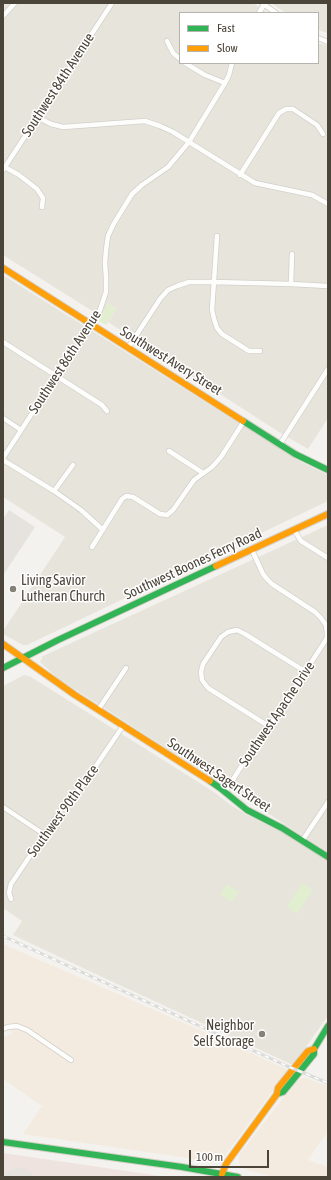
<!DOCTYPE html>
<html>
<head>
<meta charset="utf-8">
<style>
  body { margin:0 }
  #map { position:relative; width:331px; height:1180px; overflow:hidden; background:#f4f2ee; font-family:"Asap Condensed",sans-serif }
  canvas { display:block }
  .frame { position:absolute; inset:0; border:4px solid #4b4439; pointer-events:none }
  .legend { position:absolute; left:179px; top:12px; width:140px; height:52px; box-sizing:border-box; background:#fff; border:1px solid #b7b4b0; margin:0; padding:5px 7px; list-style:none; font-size:12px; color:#4b4439 }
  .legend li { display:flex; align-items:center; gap:8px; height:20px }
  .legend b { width:20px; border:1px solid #b7b4b0 }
  .scale { position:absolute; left:189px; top:1150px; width:80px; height:18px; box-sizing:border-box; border:2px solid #4b4439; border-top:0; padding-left:5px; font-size:12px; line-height:14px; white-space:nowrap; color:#4b4439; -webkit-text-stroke:3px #fff; paint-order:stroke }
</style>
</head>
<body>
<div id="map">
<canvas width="331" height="1180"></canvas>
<div class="frame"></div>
<ul class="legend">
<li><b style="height:5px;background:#30b455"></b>Fast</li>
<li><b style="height:5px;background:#ff9f0a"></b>Slow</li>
</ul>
<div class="scale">100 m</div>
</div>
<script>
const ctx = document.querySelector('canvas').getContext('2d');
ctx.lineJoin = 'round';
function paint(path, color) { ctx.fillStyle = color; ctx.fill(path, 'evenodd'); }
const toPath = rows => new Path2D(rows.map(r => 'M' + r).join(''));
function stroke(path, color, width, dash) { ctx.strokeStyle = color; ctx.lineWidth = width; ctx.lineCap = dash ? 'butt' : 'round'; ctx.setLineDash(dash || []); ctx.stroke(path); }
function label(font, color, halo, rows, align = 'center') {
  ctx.font = font + ' "Asap Condensed",sans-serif'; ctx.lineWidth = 3; ctx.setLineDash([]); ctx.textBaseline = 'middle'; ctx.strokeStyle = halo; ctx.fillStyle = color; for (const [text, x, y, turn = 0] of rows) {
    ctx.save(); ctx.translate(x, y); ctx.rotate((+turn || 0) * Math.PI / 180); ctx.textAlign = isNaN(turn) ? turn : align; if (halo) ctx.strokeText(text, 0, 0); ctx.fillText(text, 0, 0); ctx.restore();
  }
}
paint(toPath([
  [4,3,253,3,268,13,180,13,180,63,318,63,318,43,328,46,328,418,308,449,279,432,108,322,116,309,108,303,102,317,3,255],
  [271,3,328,3,328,33,318,30,318,13,286,13],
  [3,275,301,462,328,475,328,501,27,645,23,645,3,634,3,631,65,537,3,497],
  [328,525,328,852,59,679,40,662,43,656],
  [24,675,31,677,214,792,228,803,245,814,281,831,328,860,328,1016,293,1065,100,976,13,935,22,921,3,908,3,686]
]), '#e7e4dc');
paint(toPath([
  [3,944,200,1030,288,1070,223,1158,220,1161,215,1162,23,1134,42,1106,3,1079,3,1037,13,1033,3,1026],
  [302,1078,306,1078,328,1086,328,1131,308,1160,328,1167,328,1177,275,1177,250,1171,241,1167,239,1163,239,1155,296,1081]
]), '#f3ebdf');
paint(toPath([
  [3,1153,168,1177,3,1177]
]), '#eee3df');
paint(toPath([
  [108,303,116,309,106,325,99,321],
  [302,883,313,890,297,914,287,907],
  [227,884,239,892,232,902,220,894]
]), '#e1eecf');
paint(toPath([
  [9,510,35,527,4,574,3,573,3,519],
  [22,1167,32,1173,33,1177,3,1177,3,1172]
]), '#e6e3df');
const street = toPath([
  [262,3,276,13],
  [259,13,265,3],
  [3,16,15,3],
  [318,38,328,42],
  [167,41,173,53,180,59],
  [185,63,205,75,225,83],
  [37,117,51,124,63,127,145,121,160,126,173,132,255,183,312,195,328,204],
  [3,166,19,175,37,189,43,198,42,207],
  [3,170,112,3],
  [240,175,279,113,286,109,293,109,317,125,323,134],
  [217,236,212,310,214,319,217,328,222,334,249,351,260,351],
  [291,284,292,254],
  [3,342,102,405,107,411],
  [128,348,160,299,168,290,177,286,189,282,214,282,291,284,328,286],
  [3,418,21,430],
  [280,444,328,369],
  [169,451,203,473],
  [3,458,57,375,78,346,100,310,106,292,106,278,105,262,106,250,108,236,113,225,132,194,142,185,168,167,189,142,225,83,229,75,232,63],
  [3,460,54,491,81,510,103,530],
  [54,491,73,465],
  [294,530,301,541,328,558],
  [92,547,122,499,126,496,133,497,160,514,167,515,173,510,194,480,212,467,221,457,244,421],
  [98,710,126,668],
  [270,727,208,688,202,680,201,672,203,664,221,637,228,632,237,630,245,634,306,672],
  [225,792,253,748,265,734,327,638,327,632,326,625,321,618,315,612,272,584,267,579,263,574,252,550],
  [3,807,45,835],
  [302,841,328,802],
  [11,899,9,893,11,884,63,807,83,785,123,726],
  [3,1029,8,1027,17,1026,27,1030,71,1060]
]);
const fast = toPath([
  [243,421,295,454,328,470],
  [3,668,58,640,216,566],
  [210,781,220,788,247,810,282,828,328,857],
  [277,1094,283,1092,314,1054,314,1049,328,1026],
  [3,1142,182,1167,238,1177]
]);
const slow = toPath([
  [3,268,243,421],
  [216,566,328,514],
  [3,644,75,695,210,781],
  [222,1174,226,1164,277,1094,278,1088,308,1051,314,1049]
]);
stroke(street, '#d2d0cb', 6);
stroke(fast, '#d3cfc5', 8);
stroke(slow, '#d3cfc5', 8);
stroke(street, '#fdfdfc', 4.5);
stroke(fast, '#30b455', 6);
stroke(slow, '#ff9f0a', 6);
const rail = toPath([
  [3,936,287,1066,328,1083]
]);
stroke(rail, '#dbdbda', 3);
stroke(rail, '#fff', 1.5, [4.5]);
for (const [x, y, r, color] of [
  [13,589,4,"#868178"],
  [262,1034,4,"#868178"]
]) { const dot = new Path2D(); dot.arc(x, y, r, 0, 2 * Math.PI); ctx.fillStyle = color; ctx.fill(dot); stroke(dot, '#fff', 1.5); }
label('14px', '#4b4439', '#fff', [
  ["Southwest 84th Avenue",58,85,-57],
  ["Southwest Avery Street",171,361,32],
  ["Southwest 86th Avenue",65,362,-57],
  ["Southwest Boones Ferry Road",193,564,-25],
  ["Southwest Apache Drive",277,714,-56],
  ["Southwest Sagert Street",219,775,34],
  ["Southwest 90th Place",63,811,-54]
]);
label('14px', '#4b4439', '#fff', [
  ["Living Savior",21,581],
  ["Lutheran Church",21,597],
  ["Neighbor",254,1026,"right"],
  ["Self Storage",254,1042,"right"]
], 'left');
</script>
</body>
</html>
